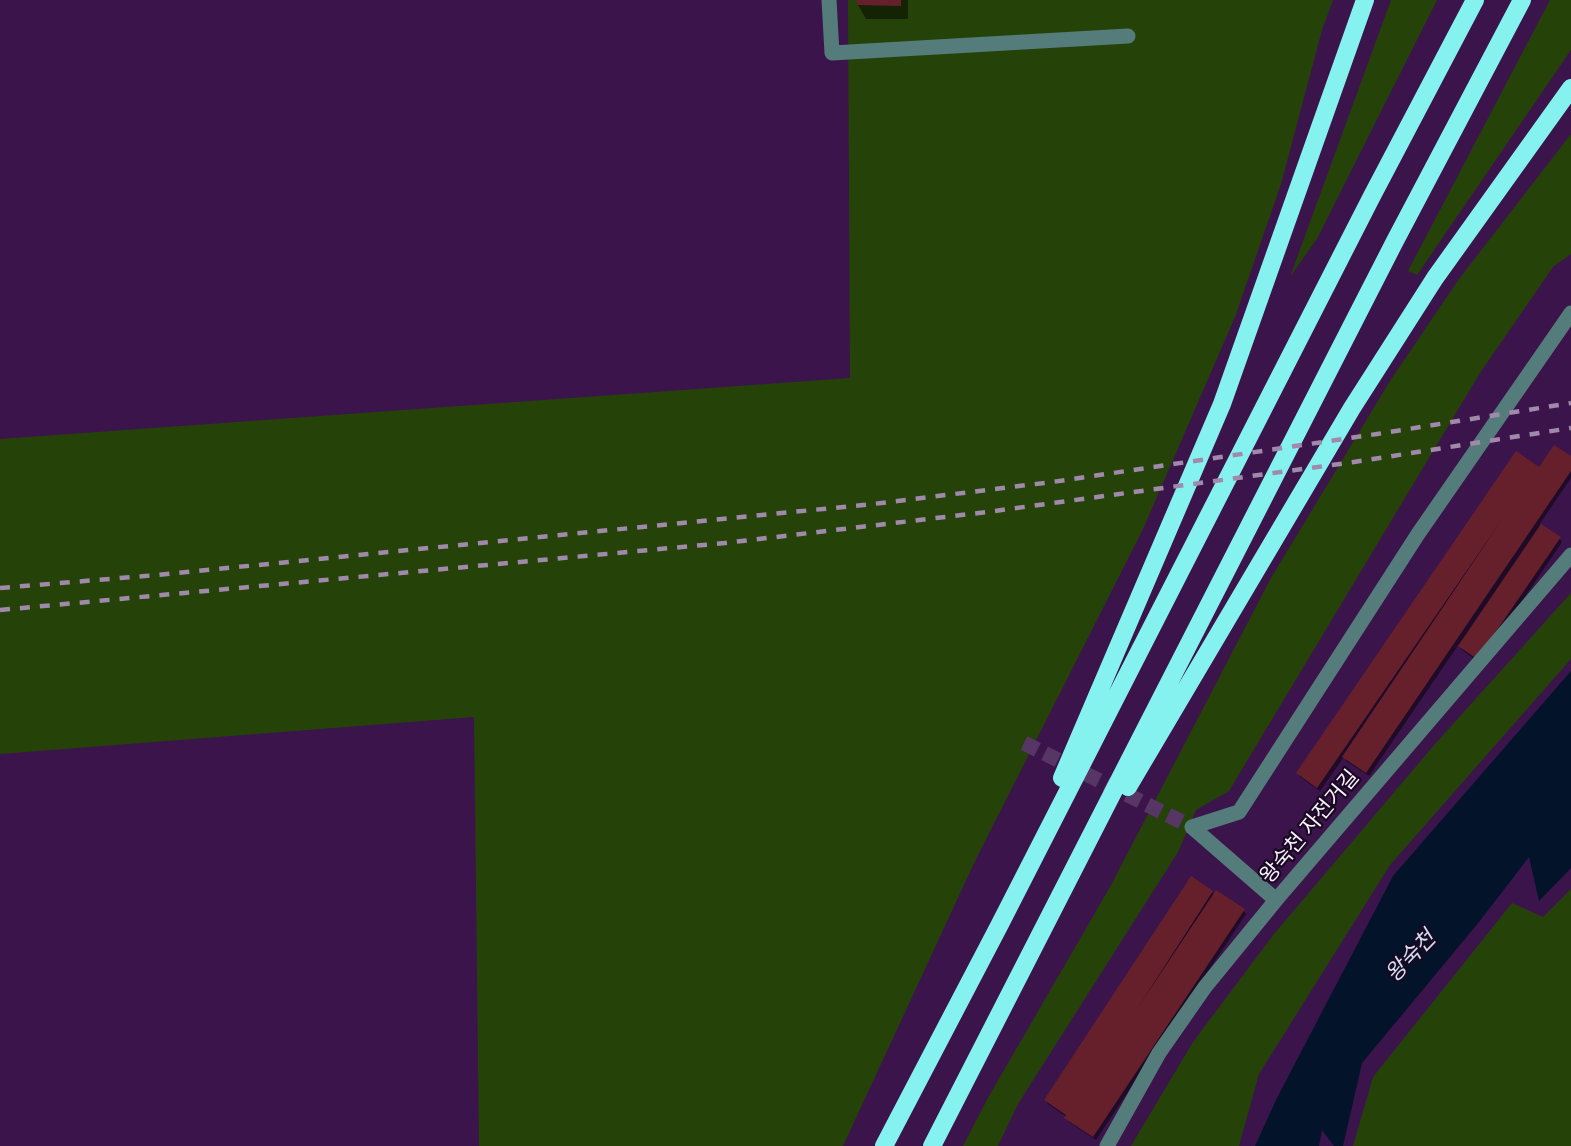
<!DOCTYPE html>
<html>
<head>
<meta charset="utf-8">
<style>
  body { margin:0 }
  canvas { display:block; background:#3a144a }
</style>
</head>
<body>
<canvas width="1571" height="1146"></canvas>
<script>
const ctx = document.querySelector('canvas').getContext('2d');
ctx.lineJoin = 'round';
function paint(path, color) { ctx.fillStyle = color; ctx.fill(path, 'evenodd'); }
const toPath = rows => new Path2D(rows.map(r => 'M' + r).join(''));
function stroke(path, color, width, dash) { ctx.strokeStyle = color; ctx.lineWidth = width; ctx.lineCap = dash ? 'butt' : 'round'; ctx.setLineDash(dash || []); ctx.stroke(path); }
function label(font, color, halo, rows, align = 'center') {
  ctx.font = font + ' Merriweather,"Noto Sans KR",serif'; ctx.lineWidth = 4.5; ctx.setLineDash([]); ctx.textBaseline = 'middle'; ctx.strokeStyle = halo; ctx.fillStyle = color; for (const [text, x, y, turn = 0] of rows) {
    ctx.save(); ctx.translate(x, y); ctx.rotate((+turn || 0) * Math.PI / 180); ctx.textAlign = isNaN(turn) ? turn : align; if (halo) ctx.strokeText(text, 0, 0); ctx.fillText(text, 0, 0); ctx.restore();
  }
}
paint(toPath([
  [848,0,1333,0,1322,30,1281,184,1235,317,1143,529,975,861,843,1146,479,1146,474,717,0,754,0,439,850,378],
  [1391,0,1437,0,1318,237,1290,277],
  [1550,0,1571,0,1571,50,1417,275,1408,271],
  [1571,134,1571,254,1553,267,1480,373,1229,791,1196,810,1178,852,1018,1104,998,1146,963,1146,989,1096,1110,887,1271,578,1390,381,1459,279],
  [1571,593,1571,659,1390,865,1259,1074,1239,1146,1131,1146,1193,1042,1274,934,1435,744],
  [1571,889,1571,1146,1353,1146,1373,1077,1512,903,1543,917]
]), '#254309');
paint(toPath([
  [1571,671,1571,868,1539,901,1529,857,1479,922,1362,1063,1343,1146,1334,1146,1322,1130,1319,1146,1255,1146,1277,1098,1393,876]
]), '#02132a');
paint(toPath([
  [858,0,908,0,908,19,866,19,858,5],
  [1571,458,1571,478,1539,525,1559,538,1562,542,1480,663,1462,650,1459,644,1369,776,1346,761,1344,757,1320,791,1300,777,1298,773,1539,469],
  [1212,892,1214,896,1243,910,1246,914,1096,1140,1069,1122,1067,1117,1048,1104,1045,1100]
]), '#0007');
paint(toPath([
  [857,0,901,0,901,6,857,5],
  [1554,445,1571,456,1571,471,1366,773,1342,757,1503,518,1317,788,1296,773,1516,451,1539,467],
  [1541,524,1561,537,1477,659,1458,646],
  [1191,876,1213,891,1137,1009,1216,890,1245,909,1093,1137,1064,1118,1066,1115,1044,1100]
]), '#66202c');
stroke(toPath([
  [1024,743,1192,827]
]), '#573565', 15, [15, 8]);
stroke(toPath([
  [829,0,832,53,1128,36],
  [1192,827,1239,812,1418,534,1571,313],
  [1192,827,1276,900],
  [1107,1146,1159,1053,1205,987,1276,900,1571,555]
]), '#547c7b', 15);
stroke(toPath([
  [1062,778,1222,404,1365,0],
  [1128,787,1352,408,1435,278,1571,88],
  [884,1146,999,926,1372,196,1475,0],
  [932,1146,1395,241,1522,0]
]), '#86f2f0', 18);
stroke(toPath([
  [0,588,157,575,873,504,1052,482,1377,434,1571,403],
  [0,610,725,543,987,512,1354,462,1571,428]
]), '#a089aa', 4.5, [10, 10]);
label('21px', '#f9f0fe', '#190921', [
  ["왕숙천 자전거길",1310,827,-50]
]);
label('italic 22px', '#d0e0f4', '#190921', [
  ["왕숙천",1411,957,-46]
]);
</script>
</body>
</html>
